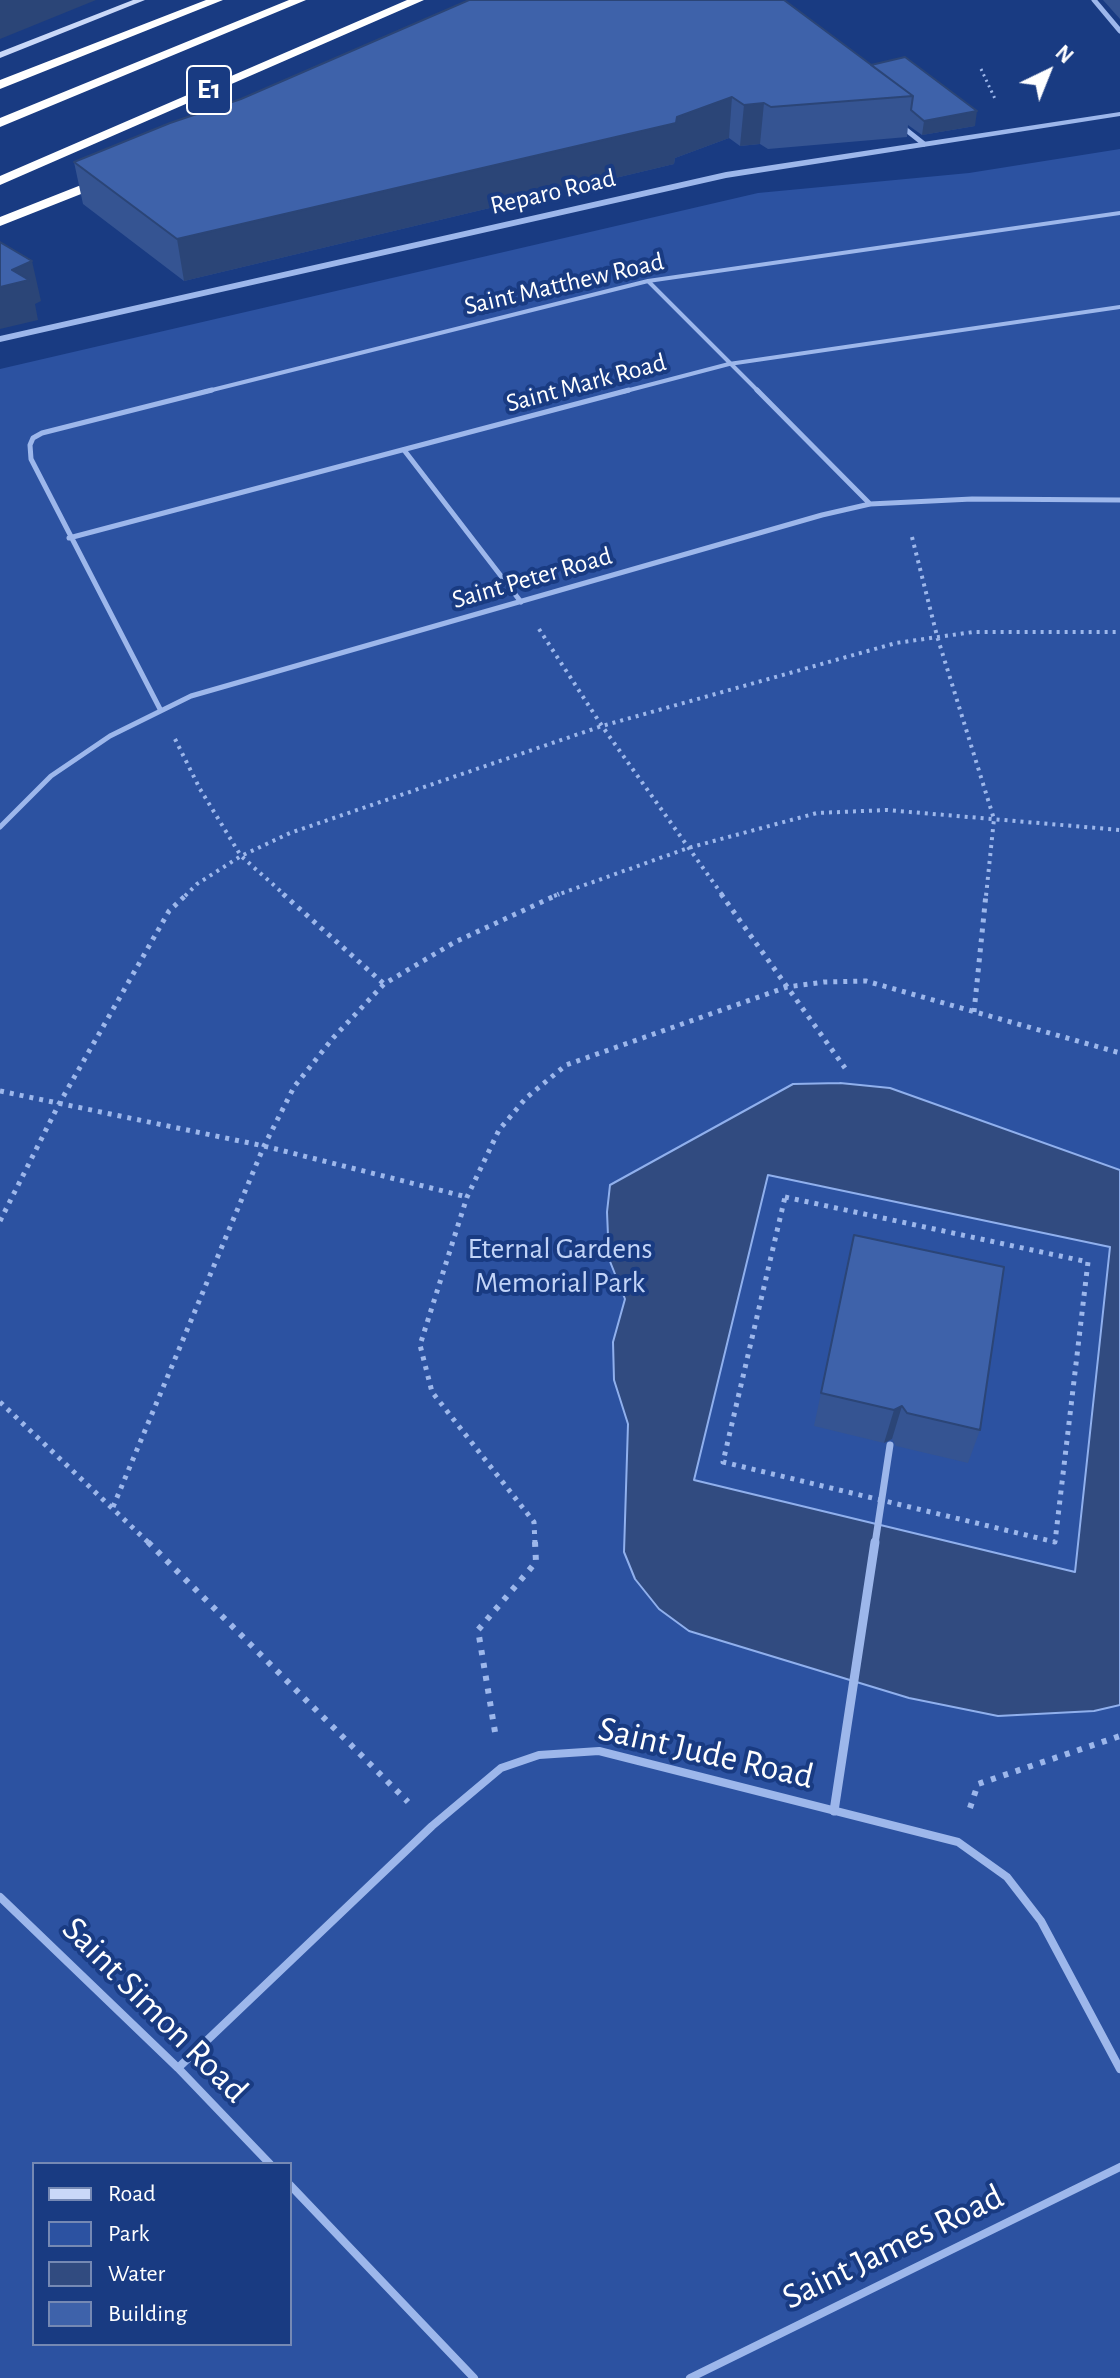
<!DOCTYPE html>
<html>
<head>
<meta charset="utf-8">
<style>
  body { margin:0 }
  #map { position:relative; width:1120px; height:2378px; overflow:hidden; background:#193b82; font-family:"Alegreya Sans",sans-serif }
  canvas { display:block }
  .legend { position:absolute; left:32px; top:2162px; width:260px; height:184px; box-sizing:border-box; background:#193b82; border:2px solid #7589b4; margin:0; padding:10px 14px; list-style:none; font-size:24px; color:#fff }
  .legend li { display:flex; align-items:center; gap:16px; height:40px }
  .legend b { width:40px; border:2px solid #7589b4 }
  .north { position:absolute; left:1008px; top:32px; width:80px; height:80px; -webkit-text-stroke:6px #193b82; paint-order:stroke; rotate:43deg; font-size:22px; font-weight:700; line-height:32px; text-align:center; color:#fff }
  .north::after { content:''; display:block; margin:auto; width:28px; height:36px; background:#fff; clip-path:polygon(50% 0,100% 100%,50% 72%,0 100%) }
</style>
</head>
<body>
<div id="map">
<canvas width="1120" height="2378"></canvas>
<ul class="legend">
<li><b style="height:10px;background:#c9d8f8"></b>Road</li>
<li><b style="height:22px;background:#2c52a1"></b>Park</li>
<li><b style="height:22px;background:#314b80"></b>Water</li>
<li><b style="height:22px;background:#3e62aa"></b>Building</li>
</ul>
<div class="north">N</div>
</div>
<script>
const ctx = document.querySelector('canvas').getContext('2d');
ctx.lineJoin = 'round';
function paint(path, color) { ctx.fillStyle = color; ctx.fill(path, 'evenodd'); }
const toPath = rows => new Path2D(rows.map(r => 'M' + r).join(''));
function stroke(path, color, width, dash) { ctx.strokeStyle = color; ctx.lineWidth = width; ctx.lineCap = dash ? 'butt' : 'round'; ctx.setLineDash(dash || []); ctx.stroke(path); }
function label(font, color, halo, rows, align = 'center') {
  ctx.font = font + ' "Alegreya Sans",sans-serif'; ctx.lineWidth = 8; ctx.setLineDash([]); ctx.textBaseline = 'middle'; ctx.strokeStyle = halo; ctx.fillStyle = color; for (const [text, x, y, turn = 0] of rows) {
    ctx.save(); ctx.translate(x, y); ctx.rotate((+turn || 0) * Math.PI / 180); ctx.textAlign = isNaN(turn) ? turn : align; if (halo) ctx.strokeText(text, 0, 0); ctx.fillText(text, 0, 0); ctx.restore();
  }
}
paint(toPath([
  [1120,149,1120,2378,0,2378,0,369,758,193,969,173],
  [34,2164,290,2164,290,2344,34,2344]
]), '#2c52a1');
const water = toPath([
  [840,1083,890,1088,1120,1170,1120,1705,1094,1711,998,1716,909,1698,689,1631,659,1609,635,1579,624,1552,628,1424,614,1380,613,1342,625,1299,609,1259,607,1212,610,1185,793,1084,840,1083],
  [768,1175,1110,1247,1075,1572,694,1480,768,1175]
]);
paint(water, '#314b80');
stroke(water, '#90b0ed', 2);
stroke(toPath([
  [981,69,996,101]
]), '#9db7eb', 3, [2, 4]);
stroke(toPath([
  [912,537,937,636,994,819,986,896],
  [539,629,602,726,723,896],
  [175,739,200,789,241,856,286,896],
  [185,896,197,884,241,856,290,833,602,726,896,643,973,632,1120,632],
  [554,896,688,848,817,813,887,810,1120,830]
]), '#9db7eb', 4, [3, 5]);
stroke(toPath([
  [283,894,384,984],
  [721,894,845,1068],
  [974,1012,986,894],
  [0,1091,264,1146,467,1197],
  [785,1197,1088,1262,1055,1542,723,1462,785,1197],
  [0,1221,59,1104,169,911,187,894],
  [0,1402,150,1544],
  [113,1507,264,1146,294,1087,333,1038,384,984,455,942,559,894],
  [535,1544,534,1522,432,1392,420,1345,467,1197,499,1130,526,1098,566,1065,787,987,824,982,866,981,1120,1053]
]), '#9db7eb', 5, [4, 6]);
stroke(toPath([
  [148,1542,408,1802],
  [495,1732,478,1630,536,1562,535,1542],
  [970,1808,978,1784,1120,1736]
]), '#9db7eb', 6, [5, 8]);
stroke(toPath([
  [648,281,759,392],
  [204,392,648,281,1120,213],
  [622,392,729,364,1120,307]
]), '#9db7eb', 4);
stroke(toPath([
  [757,390,870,504],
  [69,538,629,390],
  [160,709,31,459,30,445,33,438,42,433,212,390],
  [0,827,51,776,110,736,191,696,822,515,870,504,972,499,1120,500]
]), '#9db7eb', 5);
stroke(toPath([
  [0,1897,178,2068,270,2164],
  [178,2068,432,1826,501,1768,539,1755,599,1751,958,1842,1007,1877,1041,1921,1120,2069],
  [290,2185,474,2378],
  [690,2378,1120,2167]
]), '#9db7eb', 8);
stroke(toPath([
  [404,450,521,602]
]), '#9db7eb', 5);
stroke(toPath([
  [875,1544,890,1445]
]), '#9db7eb', 7);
stroke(toPath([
  [834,1811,875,1542]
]), '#9db7eb', 9);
stroke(toPath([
  [1094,0,1120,31],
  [900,125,924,144]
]), '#9db7eb', 5);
paint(toPath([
  [1120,112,1120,116,726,178,0,342,0,336,726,172,1120,112]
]), '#9db7eb');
paint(toPath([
  [133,0,145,0,0,58,0,52,133,0]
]), '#c9d8f8');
paint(toPath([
  [206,0,223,0,0,89,0,80,206,0],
  [289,0,306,0,0,127,0,118,289,0],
  [407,0,424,0,0,185,0,176,407,0],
  [109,174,116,178,114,181,0,226,0,217,109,174]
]), '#fff');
paint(toPath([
  [1103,0,1120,0,1120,19],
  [871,65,975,126,922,135,908,125,907,137,768,149,760,144,740,146,729,138,675,158,674,164,184,281,83,204,74,162],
  [854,1235,980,1430,968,1463,896,1446,892,1439,884,1443,814,1426]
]), '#355492');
paint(toPath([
  [0,0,96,0,0,39],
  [732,97,729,138,675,158,674,164,184,281,177,239,677,117],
  [764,103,760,144,740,146,744,105],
  [977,111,975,126,922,135,924,121],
  [32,261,41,301,35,304,38,320,0,329,0,287,12,270],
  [902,1406,892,1439,884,1443,894,1410]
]), '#2b4577');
const building = toPath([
  [469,0,784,0,913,96,771,107,764,103,744,105,732,97,677,117,676,123,177,239,74,162,170,123,241,99,469,0],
  [905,57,977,111,924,121,911,110,913,96,871,65,905,57],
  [0,242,32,261,12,270,29,280,0,287,0,242],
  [854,1235,1004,1267,980,1430,907,1413,902,1406,894,1410,821,1393,854,1235]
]);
paint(building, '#3e62aa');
stroke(building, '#2b4577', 2);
label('26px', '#fff', '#193b82', [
  ["Reparo Road",553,192,-13],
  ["Saint Matthew Road",564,284,-13],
  ["Saint Mark Road",586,383,-15],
  ["Saint Peter Road",532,578,-16]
]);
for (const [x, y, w] of [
  [209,90,44]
]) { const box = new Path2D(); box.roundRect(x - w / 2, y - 24, w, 48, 6); ctx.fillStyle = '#193b82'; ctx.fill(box); stroke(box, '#fff', 2); }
label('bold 28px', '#fff', null, [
  ["E1",209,90]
]);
label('30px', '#c2d4f8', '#193b82', [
  ["Eternal Gardens",560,1249],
  ["Memorial Park",560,1283]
]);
label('36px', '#fff', '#193b82', [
  ["Saint Jude Road",706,1753,13],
  ["Saint Simon Road",155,2010,45],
  ["Saint James Road",893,2247,-26]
]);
</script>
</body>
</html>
